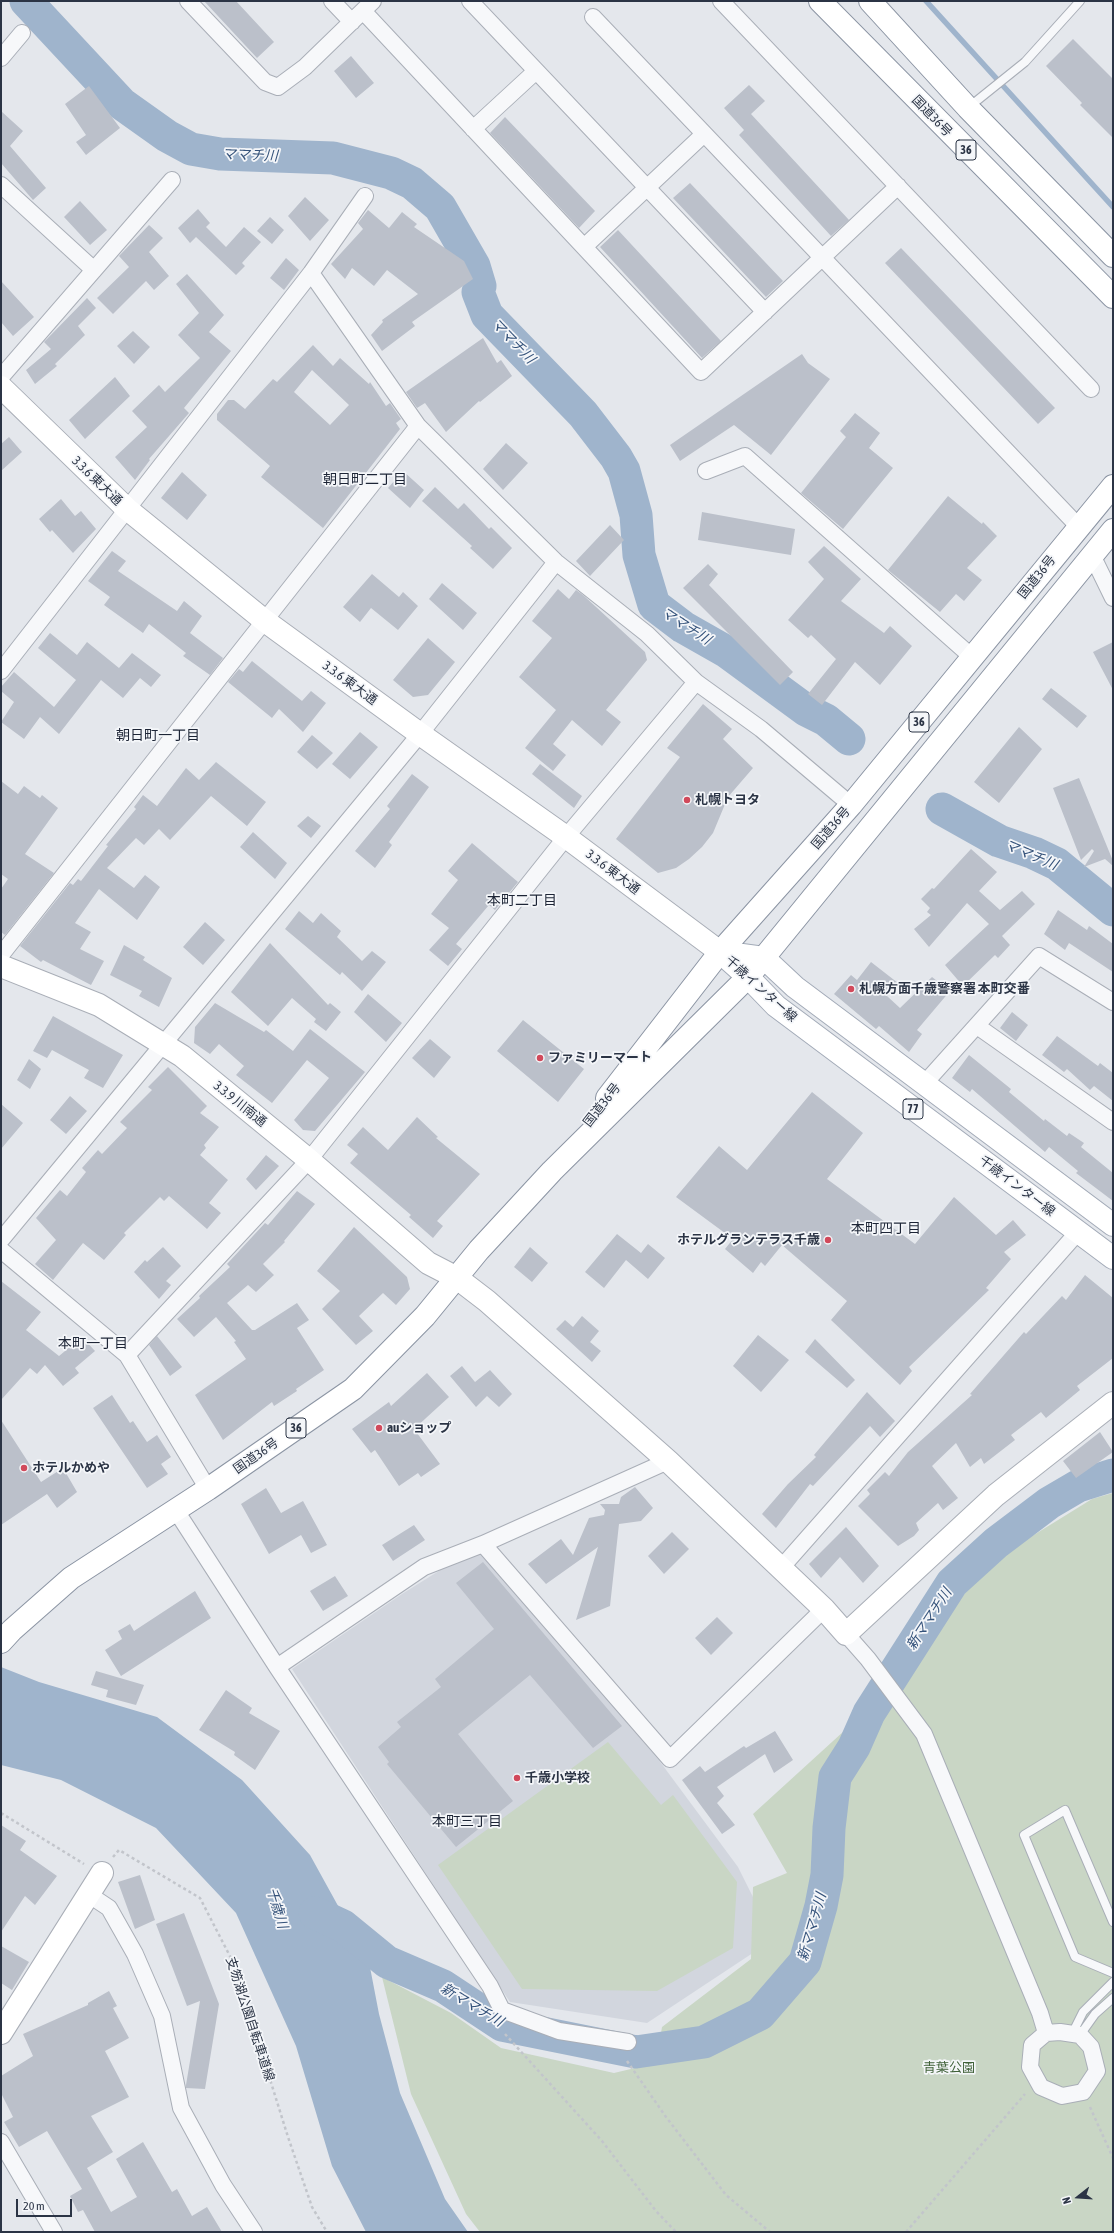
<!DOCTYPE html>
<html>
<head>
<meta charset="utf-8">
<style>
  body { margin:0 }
  #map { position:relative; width:1114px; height:2233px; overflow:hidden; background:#e4e7ec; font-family:"Asap Condensed",sans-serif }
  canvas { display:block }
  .frame { position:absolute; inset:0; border:2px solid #2b3445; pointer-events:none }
  .north { position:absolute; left:1058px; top:2177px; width:40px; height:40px; -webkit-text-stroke:3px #f4f6f9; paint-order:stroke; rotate:253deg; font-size:11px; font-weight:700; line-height:16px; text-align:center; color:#2b3445 }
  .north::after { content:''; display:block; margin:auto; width:14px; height:18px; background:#2b3445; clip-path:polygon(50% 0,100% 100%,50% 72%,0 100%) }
  .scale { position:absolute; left:16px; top:2199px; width:56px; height:18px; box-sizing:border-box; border:2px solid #2b3445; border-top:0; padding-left:5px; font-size:12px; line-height:14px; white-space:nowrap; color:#2b3445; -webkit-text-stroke:3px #f4f6f9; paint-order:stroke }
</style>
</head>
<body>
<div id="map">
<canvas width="1114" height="2233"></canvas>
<div class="frame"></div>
<div class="north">N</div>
<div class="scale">20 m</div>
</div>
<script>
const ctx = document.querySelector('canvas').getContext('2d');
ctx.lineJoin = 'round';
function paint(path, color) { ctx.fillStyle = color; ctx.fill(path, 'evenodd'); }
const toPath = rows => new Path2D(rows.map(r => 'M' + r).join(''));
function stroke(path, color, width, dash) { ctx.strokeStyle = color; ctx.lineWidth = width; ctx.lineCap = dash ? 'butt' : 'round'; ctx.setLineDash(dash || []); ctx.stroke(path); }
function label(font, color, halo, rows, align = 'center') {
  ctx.font = font + ' "Asap Condensed","Noto Sans JP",sans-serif'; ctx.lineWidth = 3.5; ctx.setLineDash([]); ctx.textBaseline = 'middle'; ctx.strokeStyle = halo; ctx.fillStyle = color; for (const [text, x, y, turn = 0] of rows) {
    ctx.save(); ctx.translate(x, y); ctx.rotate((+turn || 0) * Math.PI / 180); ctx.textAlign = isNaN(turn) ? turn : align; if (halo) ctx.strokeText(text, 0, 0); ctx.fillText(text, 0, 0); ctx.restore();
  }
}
paint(toPath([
  [483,1552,658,1759,738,1867,774,1939,647,2023,510,2002,292,1669,402,1594,450,1564]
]), '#d2d6de');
paint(toPath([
  [1113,1493,1113,2232,480,2232,466,2214,411,2094,382,1977,451,2013,501,2048,614,2073,656,2063,662,2027,751,1959,753,1887,787,1873,753,1814,844,1731,995,1559,1092,1499],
  [608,1742,661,1805,673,1795,737,1882,733,1948,657,1991,522,1989,438,1865]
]), '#c9d6c5');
paint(toPath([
  [1,1667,39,1682,157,1717,242,1780,310,1855,369,1962,379,2014,400,2093,445,2199,468,2232,366,2232,332,2166,296,2046,236,1913,156,1828,61,1780,1,1765]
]), '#9fb4cc');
stroke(toPath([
  [926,1,1113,207]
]), '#9fb4cc', 5.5);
stroke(toPath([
  [26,1,122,104,167,136,191,149,220,154,333,158,391,173,412,183,440,207,474,266,480,286,478,292,487,315,583,414,616,457,624,471,636,515,639,555,654,605,683,627,727,652,806,710,826,720,849,739],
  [942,809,999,841,1034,853,1057,864,1113,910],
  [315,1913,343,1926,387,1962,443,1986,502,2025,636,2052,704,2042,760,2014,805,1962,821,1906,827,1875,829,1828,835,1777,854,1747,869,1713,952,1583,996,1543,1049,1503,1078,1486,1113,1475]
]), '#9fb4cc', 33);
paint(toPath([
  [204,1,236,1,274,42,257,58],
  [1073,39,1113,79,1113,138,1080,105,1082,103,1046,66],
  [351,56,374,83,356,98,334,71],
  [749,85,765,101,751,114,849,220,831,236,739,135,744,130,724,108],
  [89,86,120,128,86,155,76,142,86,135,65,104],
  [1,111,23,131,10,146,46,188,33,200,1,163],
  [505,117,595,211,579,228,490,133],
  [690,183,783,281,766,297,673,198],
  [305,197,329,220,310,241,288,216],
  [80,201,107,230,90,245,64,217],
  [198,209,210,223,206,227,226,247,244,227,261,242,242,263,245,266,236,275,196,237,190,243,178,228],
  [368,210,389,228,402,212,417,224,414,227,464,261,473,279,412,322,415,326,382,351,371,335,383,322,382,320,418,294,387,270,374,286,352,268,345,279,331,264,363,229,358,223],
  [270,217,284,230,272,244,257,231],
  [149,225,163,238,149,252,169,276,154,290,146,281,113,314,97,298,129,267,119,256],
  [618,230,721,341,702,358,600,247],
  [901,248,1055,408,1038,424,885,263],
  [286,258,299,270,284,290,270,278],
  [187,274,224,315,209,332,231,351,184,408,189,413,149,459,150,460,135,480,115,457,147,427,132,411,159,385,165,392,200,358,178,335,199,313,176,284],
  [1,281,34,317,13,336,1,322],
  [87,298,96,308,78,326,85,335,55,364,57,366,35,384,26,370,51,349,44,342],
  [133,331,150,347,134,364,117,346],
  [483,338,497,363,501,360,512,376,480,402,479,401,446,432,425,403,417,408,406,392],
  [313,345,333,366,340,358,369,384,370,382,386,406,390,403,401,419,396,423,400,429,323,528,261,477,270,466,217,420,217,414,228,400,234,400,245,409,273,379,277,382],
  [312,370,349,405,330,425,294,392],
  [802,354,808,363,830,379,771,455,734,425,680,461,670,445],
  [115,377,130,396,85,439,69,420],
  [855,413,880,433,869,448,893,468,843,529,801,493,846,437,840,431],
  [9,437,22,452,1,471,1,444],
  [506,443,528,463,503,490,483,469],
  [403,471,424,490,410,508,388,488],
  [182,472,207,495,187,520,161,498],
  [435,487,458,509,464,503,489,529,491,527,512,548,493,569,470,548,472,546,422,501],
  [948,496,982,524,983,522,997,536,967,568,982,580,964,601,956,594,940,612,888,570],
  [61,499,75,516,81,511,96,529,73,553,52,530,50,532,39,519],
  [702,512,795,529,791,555,698,540],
  [610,525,624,540,590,576,576,561],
  [824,546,861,579,841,601,884,633,890,626,912,646,880,685,855,662,822,705,808,694,836,659,811,635,808,638,788,620,824,579,808,562],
  [112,551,126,561,118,571,177,611,184,601,202,616,190,633,223,658,210,675,183,656,186,653,149,624,143,633,104,605,110,597,88,581],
  [708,564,718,574,709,585,793,672,780,685,683,588],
  [372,574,399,597,403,592,418,606,398,630,371,608,360,622,343,607],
  [442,583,477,613,463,630,429,599],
  [558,589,569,599,576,590,583,595,645,652,647,660,606,710,621,722,602,746,572,720,553,744,566,755,553,771,525,748,556,710,519,677,552,638,532,621],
  [50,633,77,655,87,642,119,668,132,653,161,675,151,687,140,678,123,698,101,680,59,734,40,717,24,739,1,722,14,702,1,691,1,687,14,672,54,707,76,680,38,648],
  [428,638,455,662,428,695,413,697,393,680],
  [1113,642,1113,690,1093,652],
  [252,661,302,701,311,691,326,703,303,732,279,709,272,718,228,682,239,669,243,672],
  [1051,688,1087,716,1077,728,1042,699],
  [703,704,732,729,723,739,753,768,728,797,713,833,702,847,689,859,676,868,658,873,616,839,680,757,667,748],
  [1019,727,1042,749,999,803,974,782],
  [360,732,378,747,350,779,332,764],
  [312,735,333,753,317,769,297,752],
  [216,762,266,802,247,826,211,796,170,840,159,829,144,845,136,838,107,868,134,888,145,875,160,887,137,920,99,889,75,923,91,932,80,949,104,961,91,985,43,960,41,962,20,946,70,883,73,885,78,879,81,881,108,846,106,845,136,809,134,807,143,795,157,806,186,768,199,780],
  [540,764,582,796,574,808,532,774],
  [412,774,429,787,389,842,392,845,375,868,355,851,390,809,387,806],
  [1079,778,1113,861,1113,866,1105,859,1084,867,1094,851,1092,849,1081,860,1053,788],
  [1,781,18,794,24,786,40,798,42,795,58,808,25,854,54,873,5,935,1,932,1,889,8,879,1,874],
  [308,816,321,826,311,838,297,826],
  [253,832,287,863,275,879,240,847],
  [472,843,518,882,495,910,489,905,456,944,462,949,448,966,429,950,449,928,431,914,458,880,448,871],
  [971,849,997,872,979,891,1000,910,1022,891,1035,904,1002,936,1010,945,998,958,995,955,963,986,945,965,989,924,967,903,929,947,914,929,931,915,927,912,930,908,921,899,932,888,934,889],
  [1058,910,1087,930,1089,926,1113,944,1113,972,1069,943,1065,950,1044,934],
  [299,911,313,923,321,913,341,931,337,937,362,961,372,951,386,962,362,991,342,972,340,975,285,929],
  [205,922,225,940,203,965,183,947],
  [270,943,328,1005,330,1003,341,1012,326,1031,314,1022,316,1019,292,998,268,1026,231,992],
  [124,945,145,957,143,960,172,978,159,1007,139,996,142,991,110,975],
  [871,962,898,983,887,996,900,1008,932,977,950,991,917,1030,922,1034,909,1052,879,1026,876,1029,834,994,851,975,857,980],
  [368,994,402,1023,386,1042,354,1012],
  [215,1003,264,1032,266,1030,293,1051,310,1029,365,1072,315,1131,303,1130,294,1120,329,1078,307,1060,272,1103,236,1075,244,1066,219,1044,210,1054,194,1043,195,1027],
  [1012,1012,1028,1025,1016,1041,1000,1028],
  [53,1016,123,1055,103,1088,84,1078,89,1070,52,1050,47,1058,33,1051],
  [523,1020,584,1069,558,1102,497,1051],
  [1057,1036,1098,1066,1100,1063,1113,1073,1113,1101,1094,1086,1090,1090,1067,1069,1064,1072,1042,1055],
  [430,1039,451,1057,434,1078,412,1058],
  [969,1055,1011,1089,1009,1092,1044,1121,1045,1119,1067,1136,1069,1133,1084,1143,1081,1147,1113,1173,1113,1201,1076,1173,1078,1171,1049,1147,1045,1152,972,1089,970,1092,952,1078],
  [29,1059,41,1069,30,1089,17,1080],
  [168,1067,207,1106,200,1113,219,1127,204,1145,206,1148,200,1155,228,1180,209,1203,221,1213,207,1229,169,1196,164,1201,160,1197,124,1233,126,1235,104,1260,83,1243,53,1280,35,1264,56,1240,36,1218,60,1190,67,1196,86,1172,82,1168,98,1150,102,1154,127,1128,120,1122,152,1090,148,1087],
  [812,1092,863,1133,827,1179,915,1244,954,1197,996,1235,1013,1220,1026,1235,1004,1252,1011,1259,986,1288,989,1290,909,1367,912,1371,900,1385,831,1320,847,1301,782,1245,765,1266,761,1262,753,1273,725,1249,733,1239,676,1197,719,1146,747,1170],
  [70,1096,87,1111,66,1134,50,1120],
  [1,1104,23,1123,1,1149],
  [417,1117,438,1137,436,1138,480,1174,437,1221,443,1226,433,1238,409,1217,411,1215,350,1163,358,1154,347,1145,363,1127,388,1150],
  [266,1155,279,1166,256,1190,246,1179],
  [297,1191,315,1204,284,1241,285,1242,263,1264,274,1275,256,1292,248,1285,227,1303,252,1330,255,1330,297,1303,309,1320,297,1328,324,1370,296,1389,297,1391,274,1406,272,1402,223,1440,195,1395,246,1359,234,1342,236,1341,216,1317,194,1337,177,1319,200,1298,199,1296,230,1267,227,1264,265,1223,268,1225],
  [354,1227,407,1277,410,1289,396,1305,383,1293,359,1316,373,1331,356,1345,322,1309,340,1291,317,1271],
  [617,1234,641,1253,648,1244,665,1258,648,1279,626,1260,604,1288,585,1272],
  [163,1247,181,1266,166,1281,171,1285,159,1299,134,1272,145,1260,147,1262],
  [530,1247,548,1263,532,1282,514,1267],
  [1085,1275,1113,1298,1113,1358,1077,1386,1080,1390,1046,1418,1041,1412,1011,1435,1015,1440,984,1464,981,1458,970,1467,956,1443,932,1466,958,1498,943,1510,938,1503,916,1523,919,1530,914,1536,898,1546,858,1506,870,1494,867,1490,885,1472,889,1476,908,1452,972,1395,970,1394,1024,1332,1026,1334,1062,1296,1066,1300],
  [1,1281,41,1312,26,1330,59,1356,82,1337,95,1351,75,1368,79,1373,63,1386,45,1365,37,1374,30,1368,1,1400],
  [582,1316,599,1331,590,1342,601,1351,592,1362,556,1329,565,1320,573,1327],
  [758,1335,789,1360,761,1392,733,1366],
  [157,1336,182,1367,170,1376,149,1345],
  [815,1339,855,1380,847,1388,805,1352],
  [462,1366,475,1382,490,1370,512,1394,499,1407,487,1396,476,1407,450,1376],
  [427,1373,449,1397,414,1429,440,1464,421,1477,418,1473,399,1486,375,1450,371,1453,352,1429,389,1402,391,1406],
  [867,1392,895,1421,880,1437,870,1426,813,1486,810,1484,776,1528,762,1514,788,1484,816,1457,814,1455],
  [112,1395,130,1423,133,1421,147,1442,157,1435,171,1457,161,1464,168,1474,147,1488,93,1408],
  [1,1420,41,1482,63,1468,77,1492,57,1508,47,1494,1,1525],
  [1100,1432,1113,1452,1076,1478,1063,1461],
  [635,1487,653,1508,641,1521,619,1524,610,1606,576,1620,598,1547,546,1584,528,1564,561,1539,573,1555,589,1518,604,1515,605,1510,600,1504,619,1504,621,1497],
  [266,1488,281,1513,303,1501,327,1545,311,1553,301,1535,269,1554,241,1504],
  [414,1525,425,1540,393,1561,382,1545],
  [846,1527,879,1566,863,1583,840,1557,821,1578,809,1564],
  [672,1532,689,1549,664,1574,648,1556],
  [483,1562,622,1726,593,1748,530,1675,458,1734,513,1801,456,1847,387,1764,389,1762,378,1747,401,1727,397,1722,441,1687,435,1679,494,1629,456,1583],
  [335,1576,348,1596,323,1611,310,1591],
  [195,1591,211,1618,121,1676,105,1650,122,1639,118,1631,130,1624,134,1631],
  [717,1617,733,1633,711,1655,695,1638],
  [96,1671,144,1685,136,1705,106,1697,108,1690,91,1685],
  [226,1690,252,1708,249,1713,280,1731,255,1770,234,1755,235,1752,199,1730],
  [775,1731,793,1760,774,1773,765,1754,717,1787,724,1796,717,1803,735,1825,722,1834,682,1780,700,1766,705,1772,744,1746,746,1748],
  [1,1825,26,1841,20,1850,57,1876,35,1905,25,1896,1,1932],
  [140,1875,155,1920,135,1929,118,1882],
  [184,1913,219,2004,205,2089,186,2088,186,2085,200,2001,187,2006,156,1924],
  [1,1946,29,1962,12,1990,1,1983],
  [109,1991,117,2006,113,2008,129,2038,105,2051,129,2097,91,2116,113,2152,87,2168,111,2212,137,2197,116,2159,143,2142,172,2192,177,2189,192,2216,207,2207,222,2232,95,2232,83,2210,78,2212,70,2196,82,2189,47,2131,19,2147,4,2122,13,2117,1,2093,1,2076,33,2056,23,2034,88,2005,88,2003]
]), '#bbc0ca');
const lane = toPath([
  [969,107,1025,62,1080,1],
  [1113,1922,1065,1810,1024,1835,1075,1957,1113,1973],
  [1072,2034,1083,2012,1113,1982],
  [1080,2035,1095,2014,1113,1998]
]);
const street = toPath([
  [188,1,265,82,278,87,305,67,373,1],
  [332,1,352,22],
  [470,1,765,312],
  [721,1,1091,389],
  [363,11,701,372,898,186],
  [593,17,1078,526],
  [1,58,22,33],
  [473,129,536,71],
  [1,185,94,270],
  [584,247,704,134],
  [311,273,418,426,556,562,647,634,696,682,761,729,851,805],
  [1,377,172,180],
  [706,471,745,456,972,657],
  [1092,555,1113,598],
  [1,671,311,273,365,196],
  [1,955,418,426],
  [977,1026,1113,1122],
  [924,1084,1039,956,1113,1002],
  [1,1240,420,734,556,562],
  [1,1250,127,1355,208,1489],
  [127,1355,309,1160,566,837,696,682],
  [175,1509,277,1667,490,1986,502,2010,559,2031,628,2042],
  [483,1544,670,1759,824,1609],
  [781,1568,1078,1232],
  [846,1634,868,1659,924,1734,1040,2013,1046,2033],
  [277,1667,424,1567,483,1544,668,1461],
  [88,1894,109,1908,135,1954,162,2016,181,2108,223,2185,254,2232],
  [1060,2032,1080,2035,1091,2047,1097,2071,1083,2092,1062,2096,1041,2087,1030,2067,1032,2045,1046,2033,1060,2032],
  [1,2142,54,2232]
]);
const secondary = toPath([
  [1,387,127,509,265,621,420,734,566,837,720,952],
  [1,966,99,1005,182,1056,309,1160,428,1263,457,1278,487,1301,668,1461,824,1609,846,1634,996,1495,1113,1403],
  [1,2033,102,1873]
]);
const primary = toPath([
  [720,952,748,977,776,1006,1113,1258],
  [720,952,764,958,795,987,1113,1225]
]);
const highway = toPath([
  [820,1,1113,297],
  [870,1,968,108,1113,256],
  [607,1098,720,952,851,805,1113,486],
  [1,1642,12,1630,71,1578,208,1489,353,1389,425,1316,479,1250,552,1171,748,977,1113,530]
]);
stroke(lane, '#a9aeb7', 10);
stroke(street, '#a9aeb7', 18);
stroke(secondary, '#a9aeb7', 24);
stroke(primary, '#a3abb8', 24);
stroke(highway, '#8b94a3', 24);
stroke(toPath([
  [1,1813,84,1864],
  [113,1857,119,1850,200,1898,234,1964,288,2137,312,2207,327,2232],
  [505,2034,602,2141,656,2211,676,2232],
  [627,2061,666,2117,726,2195,770,2232],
  [1090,2107,1113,2158],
  [906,2232,1025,2094]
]), '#c2c5cb', 2.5, [3, 3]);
stroke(lane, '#f7f8fa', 8);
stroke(street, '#f7f8fa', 16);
stroke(secondary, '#fff', 22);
stroke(primary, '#fff', 22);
stroke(highway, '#fff', 22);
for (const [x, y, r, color] of [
  [687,800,4,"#d1495b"],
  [851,989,4,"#d1495b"],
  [540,1058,4,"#d1495b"],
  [828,1240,4,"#d1495b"],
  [379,1428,4,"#d1495b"],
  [24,1468,4,"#d1495b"],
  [517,1778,4,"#d1495b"]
]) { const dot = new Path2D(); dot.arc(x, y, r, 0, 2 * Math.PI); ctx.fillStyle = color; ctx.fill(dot); stroke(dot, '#f4f6f9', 1.5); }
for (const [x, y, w] of [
  [966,150,20],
  [919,722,20],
  [913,1109,20],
  [296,1428,20]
]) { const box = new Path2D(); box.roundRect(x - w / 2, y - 10, w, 20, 3); ctx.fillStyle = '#f4f6f9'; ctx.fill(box); stroke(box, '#2b3445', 1); }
label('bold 12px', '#2b3445', null, [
  ["36",966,150],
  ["36",919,722],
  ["77",913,1109],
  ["36",296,1428]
]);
label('13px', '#2b3445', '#f4f6f9', [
  ["国道36号",932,116,46],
  ["3.3.6 東大通",97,481,44],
  ["国道36号",1037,577,-51],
  ["3.3.6 東大通",350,683,36],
  ["国道36号",831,828,-49],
  ["3.3.6 東大通",613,872,37],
  ["千歳インター線",761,989,42],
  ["3.3.9 川南通",240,1104,39],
  ["国道36号",602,1105,-52],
  ["千歳インター線",1017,1186,37],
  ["国道36号",256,1456,-35],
  ["支笏湖公園自転車道線",250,2019,72]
]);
label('bold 13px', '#2b3445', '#f4f6f9', [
  ["札幌トヨタ",695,800],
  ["札幌方面千歳警察署 本町交番",859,989],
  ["ファミリーマート",548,1058],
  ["ホテルグランテラス千歳",820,1240,"right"],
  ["auショップ",387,1428],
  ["ホテルかめや",32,1468],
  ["千歳小学校",525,1778]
], 'left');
label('13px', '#3f6138', '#f4f6f9', [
  ["青葉公園",949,2068]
]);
label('italic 14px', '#34527a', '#f4f6f9', [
  ["ママチ川",250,155,2],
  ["ママチ川",513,341,46],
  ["ママチ川",686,626,33],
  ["ママチ川",1031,855,23],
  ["新ママチ川",929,1619,-57],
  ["千歳川",277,1908,73],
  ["新ママチ川",812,1927,-74],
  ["新ママチ川",472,2005,31]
]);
label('14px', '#1d2536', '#f4f6f9', [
  ["朝日町二丁目",365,480],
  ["朝日町一丁目",158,736],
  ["本町二丁目",522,901],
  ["本町四丁目",886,1229],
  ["本町一丁目",93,1344],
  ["本町三丁目",467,1822]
]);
</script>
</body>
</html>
